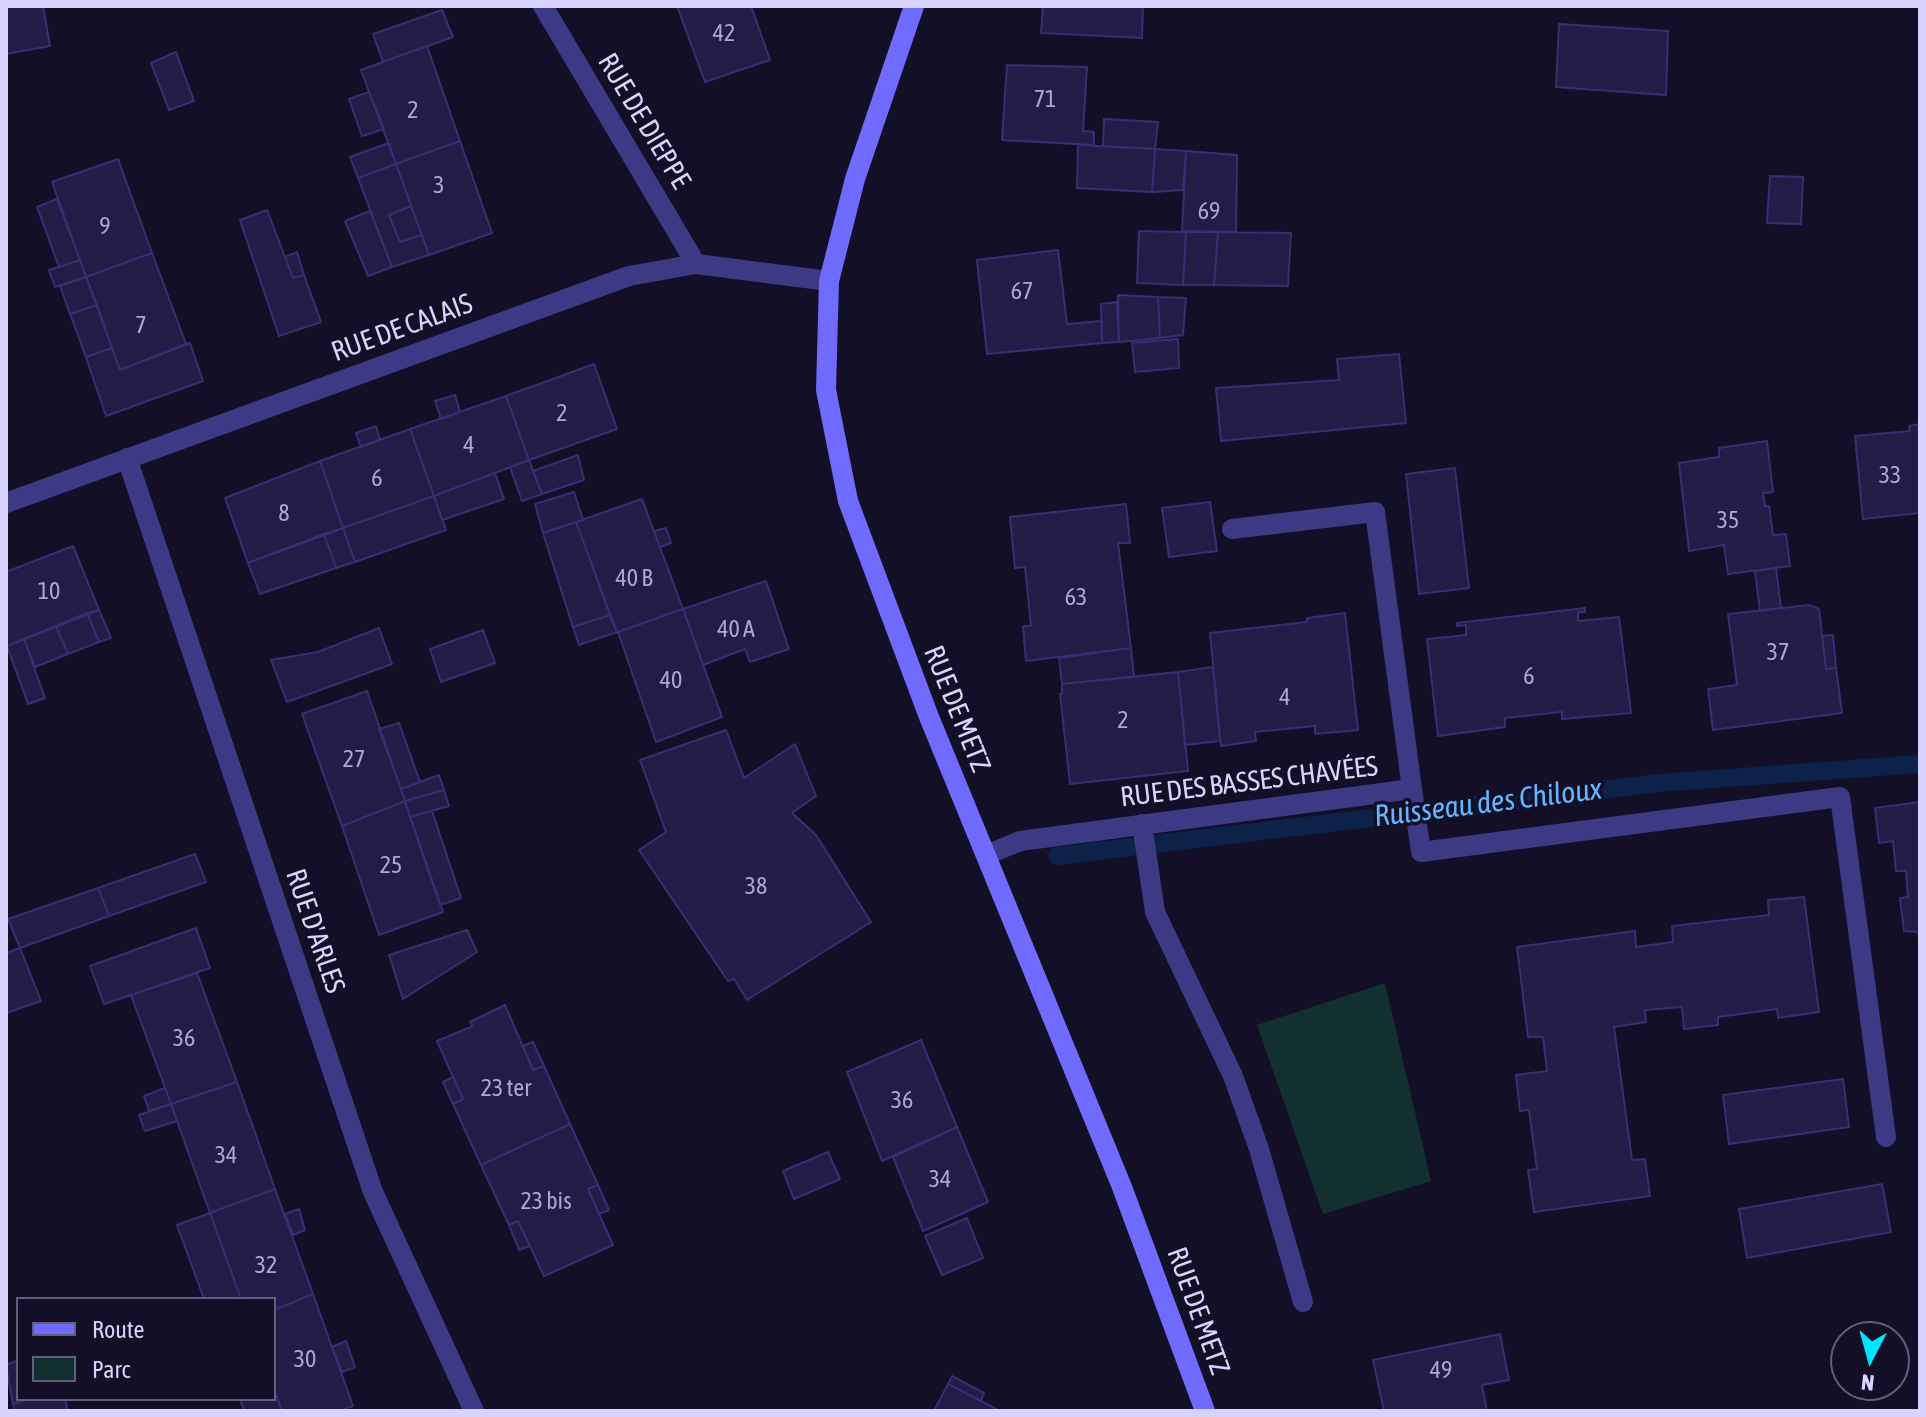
<!DOCTYPE html>
<html>
<head>
<meta charset="utf-8">
<style>
  body { margin:0 }
  #map { position:relative; width:1926px; height:1417px; overflow:hidden; background:#130f26; font-family:"Asap Condensed",sans-serif }
  canvas { display:block }
  .frame { position:absolute; inset:0; border:8px solid #d9d4ff; pointer-events:none }
  .legend { position:absolute; left:16px; top:1297px; width:260px; height:104px; box-sizing:border-box; background:#130f26; border:2px solid #625e7d; margin:0; padding:10px 14px; list-style:none; font-size:24px; color:#d9d4ff }
  .legend li { display:flex; align-items:center; gap:16px; height:40px }
  .legend b { width:40px; border:2px solid #625e7d }
  .north { position:absolute; left:1830px; top:1321px; width:80px; height:80px; box-sizing:border-box; background:#130f26; border:2px solid #625e7d; border-radius:50%; rotate:186deg; font-size:22px; font-weight:700; line-height:32px; text-align:center; color:#d9d4ff }
  .north::after { content:''; display:block; margin:auto; width:28px; height:36px; background:#00e5ff; clip-path:polygon(50% 0,100% 100%,50% 72%,0 100%) }
</style>
</head>
<body>
<div id="map">
<canvas width="1926" height="1417"></canvas>
<div class="frame"></div>
<ul class="legend">
<li><b style="height:10px;background:#6f6bff"></b>Route</li>
<li><b style="height:22px;background:#12302f"></b>Parc</li>
</ul>
<div class="north">N</div>
</div>
<script>
const ctx = document.querySelector('canvas').getContext('2d');
ctx.lineJoin = 'round';
function paint(path, color) { ctx.fillStyle = color; ctx.fill(path, 'evenodd'); }
const toPath = rows => new Path2D(rows.map(r => 'M' + r).join(''));
function stroke(path, color, width, dash) { ctx.strokeStyle = color; ctx.lineWidth = width; ctx.lineCap = dash ? 'butt' : 'round'; ctx.setLineDash(dash || []); ctx.stroke(path); }
function label(font, color, halo, rows, align = 'center') {
  ctx.font = font + ' "Asap Condensed",sans-serif'; ctx.lineWidth = 7; ctx.setLineDash([]); ctx.textBaseline = 'middle'; ctx.strokeStyle = halo; ctx.fillStyle = color; for (const [text, x, y, turn = 0] of rows) {
    ctx.save(); ctx.translate(x, y); ctx.rotate((+turn || 0) * Math.PI / 180); ctx.textAlign = isNaN(turn) ? turn : align; if (halo) ctx.strokeText(text, 0, 0); ctx.fillText(text, 0, 0); ctx.restore();
  }
}
paint(toPath([
  [1385,983,1431,1181,1323,1214,1257,1025]
]), '#12302f');
stroke(toPath([
  [1057,856,1658,783,1920,764]
]), '#0c2248', 18);
const building = toPath([
  [6,6,43,6,50,46,6,54,6,6],
  [677,6,751,6,770,60,705,82,677,6],
  [1043,6,1143,6,1142,38,1041,33,1043,6],
  [442,10,453,37,383,62,373,34,442,10],
  [1559,24,1668,31,1666,95,1556,87,1559,24],
  [427,46,460,141,396,164,361,70,427,46],
  [176,52,194,101,169,110,151,63,176,52],
  [1007,65,1087,67,1083,131,1094,132,1094,145,1002,140,1007,65],
  [369,92,384,129,362,136,349,99,369,92],
  [1104,119,1158,122,1155,149,1103,146,1104,119],
  [460,141,492,233,429,255,396,164,460,141],
  [389,143,396,164,358,178,350,157,389,143],
  [1078,145,1155,149,1152,192,1077,188,1078,145],
  [1155,149,1186,151,1183,190,1152,192,1155,149],
  [1186,151,1237,155,1236,232,1182,231,1186,151],
  [118,159,152,253,86,277,52,182,118,159],
  [396,164,411,206,389,215,400,242,422,235,429,255,392,267,358,178,396,164],
  [1770,176,1803,177,1801,224,1767,223,1770,176],
  [57,199,80,260,59,267,37,207,57,199],
  [411,206,422,235,400,242,389,215,411,206],
  [267,210,293,278,304,275,321,322,279,336,240,220,267,210],
  [370,211,392,267,368,276,345,221,370,211],
  [1139,231,1186,232,1183,285,1137,283,1139,231],
  [1186,232,1218,232,1214,285,1183,285,1186,232],
  [1218,232,1291,233,1288,286,1214,285,1218,232],
  [1058,250,1067,324,1102,321,1102,343,987,354,977,260,1058,250],
  [297,252,304,275,293,278,285,257,297,252],
  [152,253,186,344,120,370,86,277,152,253],
  [80,260,86,277,55,287,49,270,80,260],
  [86,277,97,305,70,314,60,286,86,277],
  [1118,295,1158,297,1160,338,1119,342,1118,295],
  [1158,297,1186,298,1183,335,1160,338,1158,297],
  [1117,302,1119,342,1102,343,1101,304,1117,302],
  [97,305,112,348,86,357,70,314,97,305],
  [1178,339,1179,368,1135,372,1132,343,1178,339],
  [190,343,203,381,106,416,86,357,112,348,120,370,190,343],
  [1399,354,1406,423,1221,441,1216,388,1339,380,1337,359,1399,354],
  [594,364,617,429,529,460,506,396,594,364],
  [455,395,460,412,441,419,435,401,455,395],
  [506,396,529,460,434,496,410,429,506,396],
  [1920,424,1920,513,1863,519,1855,436,1910,431,1909,426,1920,424],
  [376,426,380,440,361,447,356,433,376,426],
  [410,429,434,496,343,528,320,461,410,429],
  [1767,441,1773,492,1763,493,1765,506,1769,506,1773,535,1786,534,1790,566,1728,574,1724,545,1689,551,1679,463,1719,457,1719,448,1767,441],
  [578,455,584,480,542,494,533,471,578,455],
  [529,460,542,494,522,501,510,467,529,460],
  [320,461,343,528,248,563,225,498,320,461],
  [1455,468,1469,588,1419,594,1406,474,1455,468],
  [495,473,504,499,442,520,434,496,495,473],
  [574,492,583,520,543,533,535,504,574,492],
  [434,496,446,530,355,562,343,528,434,496],
  [642,499,683,609,617,632,576,522,642,499],
  [1210,502,1217,551,1169,557,1162,508,1210,502],
  [1126,504,1130,543,1118,543,1131,648,1026,661,1023,626,1031,626,1025,567,1015,568,1010,517,1126,504],
  [576,522,610,615,573,627,543,533,576,522],
  [343,528,355,562,336,568,324,534,343,528],
  [666,528,671,543,660,547,654,531,666,528],
  [324,534,336,568,260,594,248,563,324,534],
  [73,546,99,610,7,646,6,572,73,546],
  [1776,568,1781,608,1760,611,1755,571,1776,568],
  [766,581,789,649,750,662,745,649,703,665,683,609,766,581],
  [1809,605,1819,609,1826,669,1836,668,1842,713,1713,730,1708,689,1737,685,1728,614,1809,605],
  [1585,608,1585,612,1578,612,1578,621,1619,617,1631,713,1562,719,1562,712,1505,718,1505,727,1438,736,1427,639,1466,635,1466,625,1457,626,1457,623,1585,608],
  [683,609,722,717,656,742,618,632,683,609],
  [99,610,111,638,99,642,87,613,99,610],
  [87,613,99,642,68,654,56,626,87,613],
  [1345,613,1358,730,1315,734,1315,726,1255,732,1256,741,1221,746,1210,633,1307,622,1307,618,1345,613],
  [610,615,617,632,579,645,573,627,610,615],
  [56,626,68,654,35,667,24,639,56,626],
  [379,628,392,664,287,702,271,660,318,652,379,628],
  [483,630,495,663,441,682,430,649,483,630],
  [1833,635,1836,668,1826,669,1822,636,1833,635],
  [24,639,45,698,28,704,7,646,24,639],
  [1131,648,1134,677,1062,684,1059,658,1131,648],
  [1213,667,1220,741,1185,745,1178,672,1213,667],
  [1178,672,1188,771,1070,784,1060,694,1062,694,1062,684,1178,672],
  [367,691,405,801,342,826,302,714,367,691],
  [399,723,420,782,401,789,379,729,399,723],
  [726,730,744,778,795,744,816,796,792,813,816,835,871,922,747,1000,734,979,728,981,639,850,666,832,640,760,726,730],
  [439,775,444,790,405,801,401,789,439,775],
  [444,790,449,806,410,817,405,801,444,790],
  [405,801,443,912,379,935,342,826,405,801],
  [1920,802,1920,944,1918,932,1904,931,1900,898,1908,897,1906,871,1896,871,1893,841,1879,843,1875,808,1920,802],
  [432,811,461,898,440,905,410,817,432,811],
  [195,854,206,882,109,916,98,888,195,854],
  [98,888,109,916,20,948,8,919,98,888],
  [1804,897,1819,1012,1778,1018,1777,1009,1718,1017,1718,1025,1684,1029,1682,1007,1645,1010,1646,1022,1614,1027,1632,1160,1645,1159,1650,1196,1534,1212,1528,1170,1537,1169,1529,1110,1520,1111,1516,1075,1547,1071,1543,1037,1528,1037,1517,947,1635,931,1636,947,1673,942,1672,926,1769,915,1768,900,1804,897],
  [196,928,210,968,104,1004,90,966,196,928],
  [467,930,477,952,403,999,389,955,467,930],
  [20,948,41,1001,6,1013,6,953,20,948],
  [197,973,237,1082,171,1104,131,995,197,973],
  [505,1005,533,1070,544,1066,570,1124,481,1165,453,1104,463,1099,437,1041,473,1026,470,1022,505,1005],
  [921,1040,957,1127,882,1161,847,1072,921,1040],
  [533,1042,544,1066,533,1070,523,1046,533,1042],
  [453,1077,463,1099,453,1104,443,1082,453,1077],
  [1843,1079,1849,1127,1729,1144,1723,1095,1843,1079],
  [237,1082,275,1189,210,1213,171,1104,237,1082],
  [165,1088,171,1104,149,1111,144,1096,165,1088],
  [171,1104,177,1121,145,1131,139,1115,171,1104],
  [570,1124,598,1185,588,1189,613,1245,544,1276,518,1221,509,1225,481,1165,570,1124],
  [957,1127,988,1202,923,1231,893,1157,957,1127],
  [828,1152,840,1179,794,1199,783,1171,828,1152],
  [1882,1184,1891,1232,1747,1258,1739,1209,1882,1184],
  [598,1185,609,1210,599,1214,588,1189,598,1185],
  [275,1189,313,1294,274,1310,274,1299,241,1299,210,1213,275,1189],
  [299,1209,305,1230,293,1235,285,1214,299,1209],
  [210,1213,241,1299,204,1299,177,1225,210,1213],
  [967,1218,983,1258,942,1275,925,1236,967,1218],
  [518,1221,530,1246,519,1250,509,1225,518,1221],
  [313,1294,353,1406,339,1411,282,1411,274,1389,274,1310,313,1294],
  [1500,1334,1509,1380,1482,1385,1487,1411,1384,1411,1373,1360,1500,1334],
  [346,1341,355,1367,342,1372,332,1347,346,1341],
  [18,1360,18,1399,28,1399,13,1404,6,1365,18,1360],
  [952,1376,984,1393,981,1401,948,1384,952,1376],
  [948,1384,981,1401,1000,1411,934,1411,948,1384],
  [274,1389,282,1411,244,1411,240,1399,274,1399,274,1389],
  [28,1399,65,1399,68,1411,15,1411,13,1404,28,1399]
]);
paint(building, '#241b47');
stroke(building, '#3b2d73', 2);
stroke(toPath([
  [1232,529,1375,512,1412,789],
  [1142,824,1155,912,1233,1076,1259,1149,1303,1302]
]), '#3d3a85', 20);
stroke(toPath([
  [543,6,696,264],
  [127,458,373,1192,474,1411],
  [6,503,629,276,696,264,829,281],
  [986,855,1020,841,1412,789,1421,852,1840,797,1886,1137]
]), '#3d3a85', 20);
stroke(toPath([
  [914,6,855,179,829,281,826,390,848,501,929,717,1122,1187,1205,1411]
]), '#6f6bff', 20);
label('24px', '#aca6d1', null, [
  ["42",724,33],
  ["71",1045,99],
  ["2",413,110],
  ["3",439,185],
  ["69",1209,211],
  ["9",105,226],
  ["67",1022,291],
  ["7",141,325],
  ["2",562,413],
  ["4",469,445],
  ["33",1890,475],
  ["6",377,478],
  ["8",284,513],
  ["35",1728,520],
  ["40 B",634,578],
  ["10",49,591],
  ["63",1076,597],
  ["40 A",736,629],
  ["37",1778,652],
  ["6",1529,676],
  ["40",671,680],
  ["4",1285,697],
  ["2",1123,720],
  ["27",354,759],
  ["25",391,865],
  ["38",756,886],
  ["36",184,1038],
  ["23 ter",506,1088],
  ["36",902,1100],
  ["34",226,1155],
  ["34",940,1179],
  ["23 bis",546,1201],
  ["32",266,1265],
  ["30",305,1359],
  ["49",1441,1370]
]);
label('28px', '#d9d4ff', '#130f26', [
  ["RUE DE DIEPPE",644,121,59],
  ["RUE DE CALAIS",402,328,-20],
  ["RUE DE METZ",957,709,68],
  ["RUE DES BASSES CHAVÉES",1249,782,-7],
  ["RUE D'ARLES",315,931,71],
  ["RUE DE METZ",1198,1311,70]
]);
label('italic 30px', '#62b6ff', '#130f26', [
  ["Ruisseau des Chiloux",1488,803,-7]
]);
</script>
</body>
</html>
